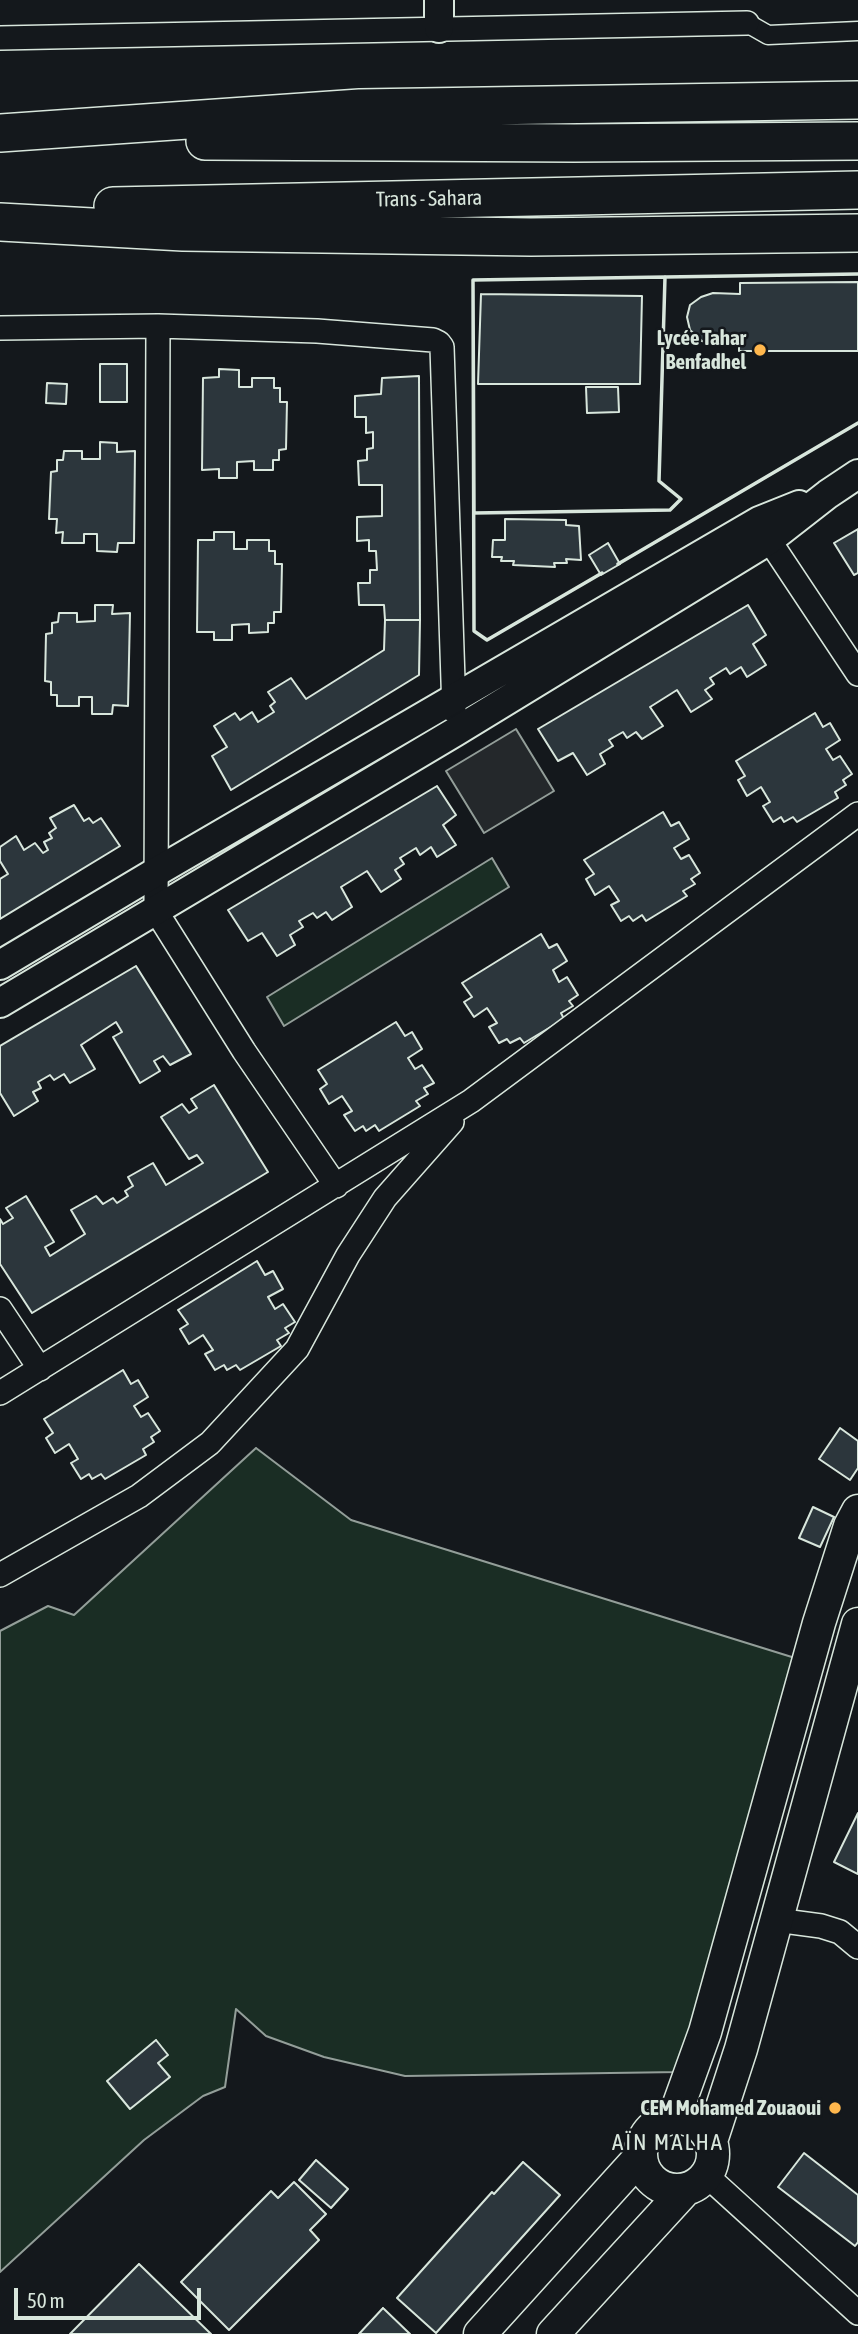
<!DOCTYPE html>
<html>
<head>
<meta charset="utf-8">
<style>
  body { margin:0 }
  #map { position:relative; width:858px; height:2334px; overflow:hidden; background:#14181c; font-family:"Asap Condensed",sans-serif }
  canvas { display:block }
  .scale { position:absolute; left:14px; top:2288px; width:187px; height:32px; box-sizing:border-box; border:4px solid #d8e6dc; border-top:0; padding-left:9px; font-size:21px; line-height:24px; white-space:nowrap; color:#d8e6dc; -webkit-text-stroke:5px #14181c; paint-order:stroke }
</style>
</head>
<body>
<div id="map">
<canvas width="858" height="2334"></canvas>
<div class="scale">50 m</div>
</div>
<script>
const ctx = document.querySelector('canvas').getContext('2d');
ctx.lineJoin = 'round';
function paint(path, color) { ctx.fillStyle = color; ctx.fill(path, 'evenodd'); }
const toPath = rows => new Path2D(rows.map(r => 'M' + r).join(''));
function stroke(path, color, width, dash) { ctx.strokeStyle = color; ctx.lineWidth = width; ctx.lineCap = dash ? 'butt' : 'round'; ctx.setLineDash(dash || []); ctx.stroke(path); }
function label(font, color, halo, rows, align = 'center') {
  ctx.font = font + ' "Asap Condensed",sans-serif'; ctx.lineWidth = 5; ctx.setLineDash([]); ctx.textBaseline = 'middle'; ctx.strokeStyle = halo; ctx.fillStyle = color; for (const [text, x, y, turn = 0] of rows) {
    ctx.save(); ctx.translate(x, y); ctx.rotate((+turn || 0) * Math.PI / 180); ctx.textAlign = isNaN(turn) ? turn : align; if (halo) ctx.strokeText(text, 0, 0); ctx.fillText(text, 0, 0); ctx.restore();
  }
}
const green = toPath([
  [492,858,509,887,284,1026,267,997,492,858],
  [256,1448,351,1520,795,1658,679,2072,405,2076,324,2057,266,2036,236,2009,225,2087,203,2096,144,2140,0,2272,0,1631,48,1606,74,1615,256,1448]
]);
paint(green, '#1a2d24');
stroke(green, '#939e99', 2);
const parking = toPath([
  [516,729,554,791,484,833,446,771,516,729]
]);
paint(parking, '#24282b');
stroke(parking, '#939e99', 2);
const building = toPath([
  [858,282,858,351,739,351,739,342,714,344,702,341,690,330,687,317,690,305,701,297,713,293,740,294,740,283,858,282],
  [481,294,642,296,640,384,478,384,481,294],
  [100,364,127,364,127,402,100,402,100,364],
  [219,369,239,370,239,387,252,387,252,378,274,378,274,388,280,388,280,402,287,402,286,449,279,450,279,460,273,460,273,470,254,470,254,461,237,462,237,478,219,478,219,469,202,470,203,378,219,377,219,369],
  [419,376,420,620,385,620,384,605,359,605,358,583,370,583,370,570,377,570,376,551,369,551,369,540,357,541,357,517,382,516,382,485,359,485,358,461,367,460,367,449,373,448,373,432,366,433,366,417,355,417,355,396,381,394,382,378,419,376],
  [47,383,67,384,66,404,46,403,47,383],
  [586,387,618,387,619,412,587,413,586,387],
  [100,442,117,443,117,452,135,451,134,543,118,543,117,552,97,551,97,534,84,534,84,543,62,543,63,532,56,533,57,519,49,519,51,472,57,471,57,460,63,460,64,451,82,451,82,459,100,459,100,442],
  [505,519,566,520,566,525,579,526,581,560,566,559,567,563,554,563,555,567,513,565,514,561,501,561,502,557,492,557,493,540,505,540,505,519],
  [858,529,858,573,854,575,834,543,858,529],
  [214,532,234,532,234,549,247,549,247,540,269,540,269,551,275,551,275,564,282,564,281,612,274,612,274,623,268,623,268,632,249,633,249,624,232,625,232,640,214,640,214,632,197,632,198,540,214,540,214,532],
  [608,543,620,564,601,575,589,555,608,543],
  [95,605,113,605,112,614,130,613,128,706,113,705,112,714,92,714,92,697,79,697,79,706,57,706,57,695,51,695,51,682,45,681,46,634,52,633,52,623,58,622,59,613,77,613,77,622,95,621,95,605],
  [748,605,766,635,753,644,766,665,747,677,741,667,730,674,726,668,710,678,714,684,705,690,712,699,691,712,677,690,650,707,663,726,642,739,636,732,627,738,623,732,609,740,613,746,600,754,605,764,587,775,573,753,558,761,538,729,748,605],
  [385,620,420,620,419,675,231,790,212,756,227,747,214,726,235,713,240,720,252,712,258,722,274,712,270,706,275,702,268,692,291,678,306,699,384,650,385,620],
  [815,713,823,727,830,723,840,740,826,749,833,760,840,756,852,774,843,780,846,785,835,792,838,798,797,822,793,817,784,822,781,817,773,822,763,806,770,802,761,787,747,796,738,780,745,776,736,761,815,713],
  [437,786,456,815,443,825,456,845,437,857,431,847,420,855,416,848,400,858,404,864,395,870,401,879,381,892,367,871,341,887,352,907,332,920,326,912,317,918,313,913,299,921,303,927,290,935,295,945,277,956,262,933,248,941,228,910,437,786],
  [74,805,84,821,89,818,93,823,101,818,120,846,0,919,0,879,8,874,0,861,0,847,16,836,24,850,35,843,43,853,48,850,44,842,52,838,49,833,56,828,50,818,74,805],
  [663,812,671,826,679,822,689,839,674,848,681,859,689,855,700,873,691,879,695,884,683,891,687,896,646,921,642,915,633,921,629,916,621,921,611,905,619,901,609,886,595,895,586,879,594,874,584,860,663,812],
  [541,934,549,948,557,944,567,961,553,970,559,982,567,977,578,995,569,1001,573,1006,561,1013,564,1019,524,1043,520,1038,510,1043,507,1039,499,1043,489,1027,497,1023,487,1008,474,1017,464,1002,472,997,462,983,541,934],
  [136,966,191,1054,170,1065,163,1056,154,1061,160,1071,140,1083,113,1037,122,1032,116,1022,81,1045,95,1069,70,1083,64,1074,54,1080,50,1075,38,1082,41,1088,33,1092,38,1101,14,1116,0,1093,0,1046,136,966],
  [396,1022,405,1036,412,1032,422,1049,408,1058,415,1069,422,1065,434,1083,424,1088,428,1094,416,1101,420,1106,379,1131,375,1125,366,1131,363,1126,355,1131,344,1115,352,1111,342,1096,329,1104,320,1089,327,1084,318,1070,396,1022],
  [214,1085,268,1172,32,1313,0,1264,0,1219,3,1224,13,1218,6,1208,26,1196,54,1242,45,1247,50,1256,85,1234,71,1210,96,1196,103,1204,113,1198,117,1203,128,1196,125,1191,133,1186,128,1177,153,1163,166,1185,203,1163,197,1155,189,1159,161,1117,182,1104,189,1113,197,1108,191,1099,214,1085],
  [257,1261,265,1275,273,1271,283,1289,268,1297,275,1309,283,1304,295,1322,285,1328,289,1333,277,1340,281,1346,240,1370,236,1365,227,1370,224,1365,215,1370,205,1354,213,1350,203,1335,189,1344,180,1329,188,1324,178,1310,257,1261],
  [123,1370,131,1384,138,1380,148,1397,134,1406,141,1417,148,1413,160,1431,151,1437,154,1442,143,1449,146,1455,105,1479,101,1474,92,1479,89,1474,81,1479,71,1463,78,1459,69,1444,55,1453,46,1438,53,1433,44,1419,123,1370],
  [840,1428,858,1441,858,1468,850,1480,819,1459,840,1428],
  [813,1507,834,1517,820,1547,799,1538,813,1507],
  [858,1813,858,1874,834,1862,858,1813],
  [156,2040,168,2055,158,2063,170,2077,130,2109,107,2081,156,2040],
  [804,2153,858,2195,858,2242,855,2246,778,2187,804,2153],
  [316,2160,348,2189,331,2208,299,2180,316,2160],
  [523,2162,560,2195,436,2333,397,2298,492,2192,494,2194,523,2162],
  [294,2182,326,2214,310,2230,319,2240,229,2330,181,2282,271,2191,278,2198,294,2182],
  [139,2264,211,2334,70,2334,139,2264],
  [383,2308,410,2334,359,2334,383,2308]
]);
paint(building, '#2c363c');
stroke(building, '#d8e6dc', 2);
const pedestrian = toPath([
  [747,23,768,35,858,31]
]);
const minor = toPath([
  [0,38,747,23],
  [158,326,156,911,244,1051,336,1186],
  [0,328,158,326,317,331,433,340,439,343,442,347,454,711],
  [769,540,858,674],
  [0,1309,40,1369],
  [0,1393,471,1101,858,814],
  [0,1575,139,1496,210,1443,297,1349,348,1255,385,1198,452,1122],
  [776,1920,821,1926,840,1932,858,1947],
  [706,2175,858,2313]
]);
const tertiary = toPath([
  [439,28,439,0],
  [0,965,156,872,759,521,799,505],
  [0,1003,455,732,769,540,828,494,858,474]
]);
const secondary = toPath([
  [674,2118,705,2032,819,1623,850,1526,858,1511],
  '641 2154a36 36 0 1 1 72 0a36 36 0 1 1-72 0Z',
  [711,2141,741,2049,858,1624],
  [480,2334,641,2156],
  [553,2334,686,2189]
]);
const trunk = toPath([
  [0,133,360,108,858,100],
  [205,141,574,143,858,141],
  [113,206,858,190],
  [0,222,183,232,531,237,858,233]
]);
stroke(pedestrian, '#d8e6dc', 21);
stroke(minor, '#d8e6dc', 26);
stroke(tertiary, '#d8e6dc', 32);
stroke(secondary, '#d8e6dc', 35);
stroke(trunk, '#d8e6dc', 40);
stroke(pedestrian, '#14181c', 18);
stroke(minor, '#14181c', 23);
stroke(tertiary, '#14181c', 28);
stroke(secondary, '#14181c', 32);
stroke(trunk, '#14181c', 37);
stroke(toPath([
  [665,277,659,481,681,499,670,510,474,513,473,280,665,277],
  [618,564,858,423],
  [602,573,487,640,474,631,473,280,858,274]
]), '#d8e6dc', 3.5);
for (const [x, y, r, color] of [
  [760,350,7,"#ffb74d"],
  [835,2108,7,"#ffb74d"]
]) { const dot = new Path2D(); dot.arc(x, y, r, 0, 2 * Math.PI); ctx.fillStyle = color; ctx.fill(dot); stroke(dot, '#14181c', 2.5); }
label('21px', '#d8e6dc', '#14181c', [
  ["Trans - Sahara",429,199,-1]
]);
label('bold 21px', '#d8e6dc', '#14181c', [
  ["Lycée Tahar",746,338],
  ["Benfadhel",746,362],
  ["CEM Mohamed Zouaoui",821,2108]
], 'right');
ctx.letterSpacing = '2px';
label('23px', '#d8e6dc', '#14181c', [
  ["AÏN MALHA",668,2143]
]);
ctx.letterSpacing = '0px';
</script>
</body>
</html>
